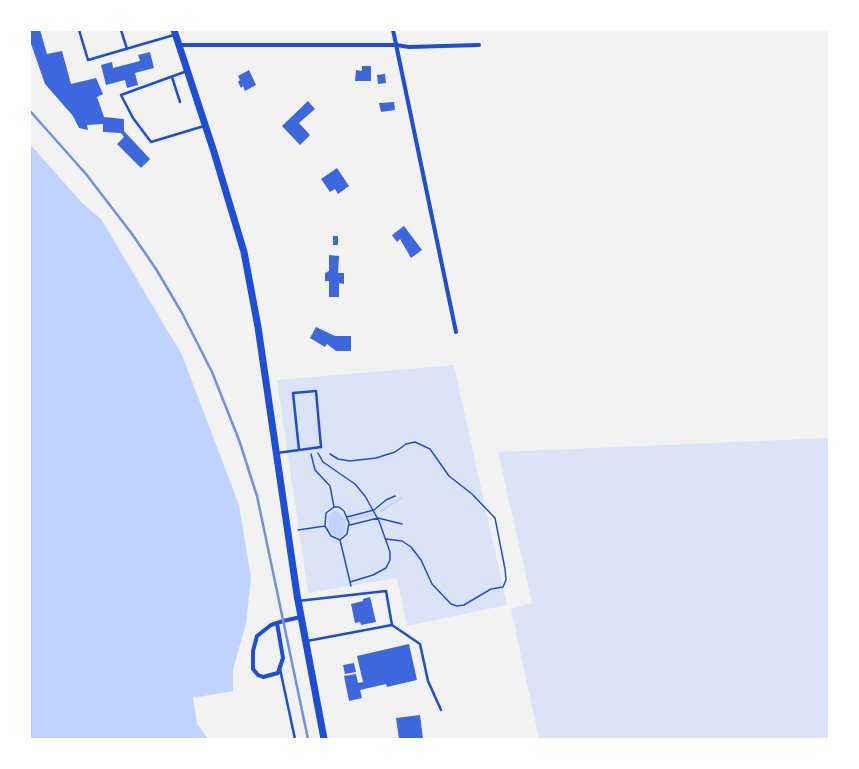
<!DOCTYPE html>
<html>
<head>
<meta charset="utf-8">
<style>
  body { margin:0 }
  #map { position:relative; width:859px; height:769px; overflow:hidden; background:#f2f2f2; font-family:"IBM Plex Sans",sans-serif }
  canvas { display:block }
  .frame { position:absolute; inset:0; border:31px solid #fff; pointer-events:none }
</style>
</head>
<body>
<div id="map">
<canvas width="859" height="769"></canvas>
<div class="frame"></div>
</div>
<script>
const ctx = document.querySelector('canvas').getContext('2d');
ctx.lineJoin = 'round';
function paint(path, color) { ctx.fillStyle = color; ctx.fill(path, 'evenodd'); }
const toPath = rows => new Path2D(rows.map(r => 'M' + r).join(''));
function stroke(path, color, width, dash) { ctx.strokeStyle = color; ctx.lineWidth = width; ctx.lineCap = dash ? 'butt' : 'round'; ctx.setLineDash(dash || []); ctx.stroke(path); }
paint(toPath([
  [454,365,507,605,407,626,397,578,308,593,277,380],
  [829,438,829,739,539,739,511,609,532,603,498,452]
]), '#dbe4f7');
paint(toPath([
  [30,144,82,203,101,219,182,355,239,505,251,578,246,624,233,669,233,691,193,698,197,723,208,739,30,739],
  [333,511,338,512,345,520,345,529,343,535,340,537,333,535,329,527,328,516]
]), '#bfd3fe');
stroke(toPath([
  [381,511,401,498],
  [345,520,374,514]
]), '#bfd3fe', 2.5);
paint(toPath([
  [30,30,40,30,47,54,62,51,71,84,96,78,103,94,97,97,104,117,124,119,124,131,150,159,141,168,117,144,124,137,121,133,103,132,103,124,87,125,88,130,79,128,73,116,45,84,30,41],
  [150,52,154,68,135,73,138,85,127,88,125,80,106,85,101,65,112,62,113,68,140,61,138,55],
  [362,66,371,66,371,81,355,81,356,70,362,71],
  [249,70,256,85,245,91,243,86,241,88,238,82,240,80,238,76],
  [385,74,386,83,378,84,377,75],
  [308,101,315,109,299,123,310,135,300,145,282,126],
  [394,102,395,110,381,112,379,103],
  [337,168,349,186,338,194,335,189,330,192,321,179],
  [404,226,422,250,411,258,400,239,397,242,392,235],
  [333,236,338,236,338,245,333,245],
  [329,255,339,256,338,273,344,273,344,284,339,283,339,297,329,297,329,281,325,281,325,273,329,271],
  [316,327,335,336,351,336,351,351,336,351,327,344,325,347,310,338],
  [370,597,376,622,361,625,360,622,355,623,351,604,363,601,363,599],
  [409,644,417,680,387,687,386,684,360,690,362,698,349,701,344,676,356,674,358,683,363,682,357,656],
  [354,663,356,672,345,674,343,665],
  [420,715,423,739,399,739,396,718]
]), '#3d67dc');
stroke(toPath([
  [318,453,323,462,355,484,365,496,379,521,390,552,390,560,386,568,373,575,350,582],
  [311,454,315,470,330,486,334,507],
  [330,454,338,459,350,461,376,458,395,452,406,444,415,442,430,449,449,476,472,494,495,518,505,569,506,580,503,587,491,589,464,605,457,606,451,604,432,584,421,560,411,547,402,541,386,539],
  [334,507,339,507,344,511,349,523,347,534,340,540,331,536,325,526,326,513,334,507],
  [347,517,374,510,386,500,395,496],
  [350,525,378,518,402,524],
  [298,530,325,526],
  [340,540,351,586]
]), '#1d4ed8', 1.5);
stroke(toPath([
  [79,30,88,60,174,35],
  [121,30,127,49],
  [187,71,121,95,133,118,151,142,204,126],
  [172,77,180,102],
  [277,453,321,447,316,391,293,393,299,450],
  [298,601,386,591,392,625,307,641],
  [392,625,420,644,428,681,441,710],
  [280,669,295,739]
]), '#1d4ed8', 2.5);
stroke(toPath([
  [393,30,456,332],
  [179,45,396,45,409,47,479,45],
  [277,623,283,658,278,673,263,677,258,675,253,669,253,651,257,636,271,625,283,621,301,617]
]), '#1d4ed8', 4);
stroke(toPath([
  [174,30,214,152,244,252,258,327,297,595,324,739]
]), '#1d4ed8', 7);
stroke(toPath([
  [30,111,86,174,132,234,156,269,182,313,212,372,239,440,257,496,308,739]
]), '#7290e2', 2.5);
</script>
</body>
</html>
